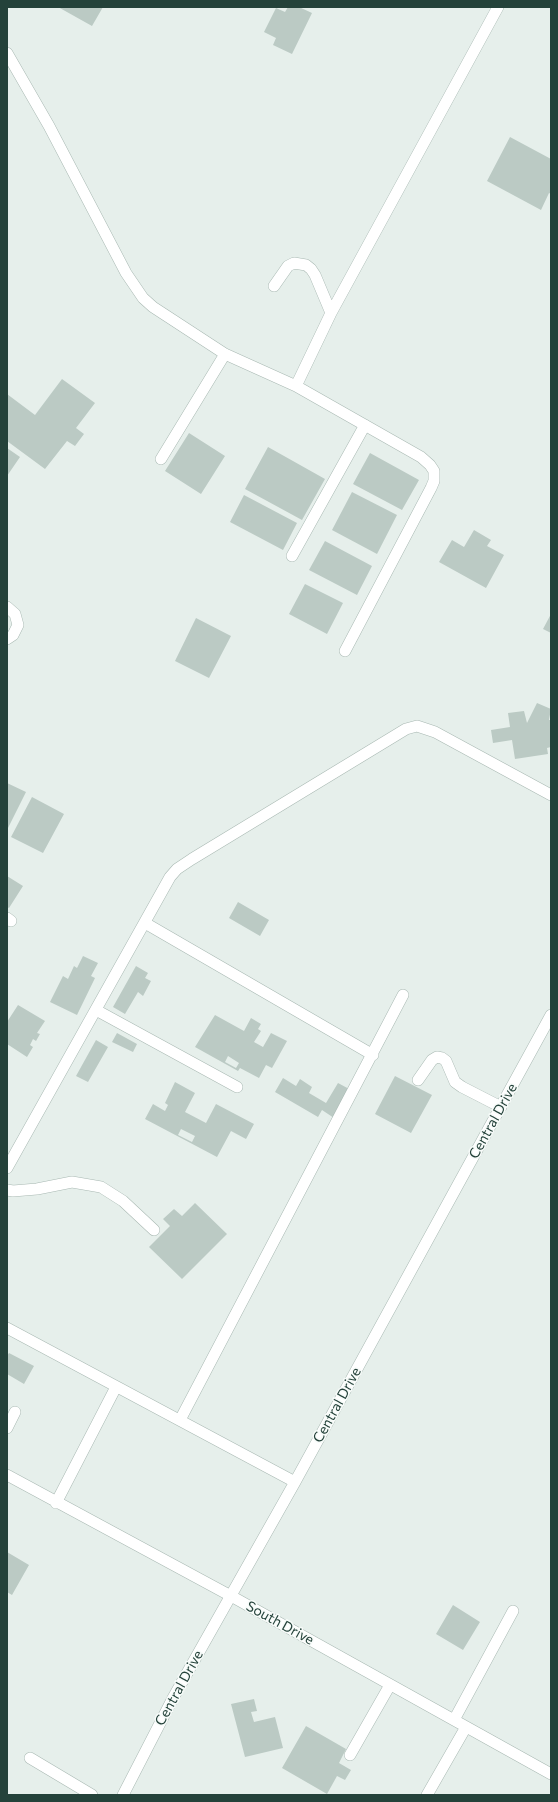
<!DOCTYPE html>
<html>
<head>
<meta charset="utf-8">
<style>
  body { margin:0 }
  #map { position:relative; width:558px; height:1802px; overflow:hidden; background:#e6efeb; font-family:Commissioner,sans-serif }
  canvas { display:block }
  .frame { position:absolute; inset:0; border:8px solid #24423a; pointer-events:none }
</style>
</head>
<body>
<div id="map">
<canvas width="558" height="1802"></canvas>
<div class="frame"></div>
</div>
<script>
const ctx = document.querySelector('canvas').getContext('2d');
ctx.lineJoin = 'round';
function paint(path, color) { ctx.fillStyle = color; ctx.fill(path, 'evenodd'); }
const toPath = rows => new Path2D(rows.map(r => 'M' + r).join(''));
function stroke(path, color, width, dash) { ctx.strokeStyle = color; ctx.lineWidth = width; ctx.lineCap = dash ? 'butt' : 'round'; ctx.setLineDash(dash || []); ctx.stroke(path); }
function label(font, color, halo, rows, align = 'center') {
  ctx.font = font + ' Commissioner,sans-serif'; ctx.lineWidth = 3; ctx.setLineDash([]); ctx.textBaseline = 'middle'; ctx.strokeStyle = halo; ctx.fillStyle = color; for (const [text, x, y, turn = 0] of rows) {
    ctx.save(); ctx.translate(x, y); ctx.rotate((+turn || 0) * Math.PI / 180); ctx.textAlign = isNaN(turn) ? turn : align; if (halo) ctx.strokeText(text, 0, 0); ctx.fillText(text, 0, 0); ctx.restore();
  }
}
paint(toPath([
  [58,7,103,7,92,26],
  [288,7,299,7,312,13,292,54,273,45,276,38,264,32,276,8,285,12],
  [510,137,551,159,551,194,549,193,541,210,487,181],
  [62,379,95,403,76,428,84,434,75,446,67,441,45,469,7,441,7,394,35,415],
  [189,433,225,456,201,494,165,471],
  [268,447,325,479,302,520,245,489],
  [7,448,20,457,7,476],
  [370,453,419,480,402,510,353,484],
  [352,492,397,515,377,554,332,530],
  [244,495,297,523,283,550,230,522],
  [474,530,491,540,487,546,504,555,486,588,439,562,452,540,464,547],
  [325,541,372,566,357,595,309,570],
  [305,584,343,603,327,634,289,614],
  [551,614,551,633,543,629],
  [196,618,231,636,209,678,175,661],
  [537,703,551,709,549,720,551,720,551,747,547,748,548,754,515,759,512,740,493,743,491,730,510,727,508,713,524,711,527,723],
  [7,783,26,792,7,830],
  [32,797,64,814,43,853,11,837],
  [7,876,23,886,9,908,7,907],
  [238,902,269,920,260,936,229,918],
  [83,956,98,963,91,976,95,978,77,1015,50,1002,63,976,68,979,74,966,77,968],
  [136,966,148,973,145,978,151,981,143,996,138,992,125,1014,113,1007],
  [18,1005,45,1021,37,1033,40,1034,36,1041,33,1039,30,1045,33,1047,27,1057,7,1044,7,1022],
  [215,1015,244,1031,251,1018,261,1024,258,1029,261,1031,254,1042,263,1047,271,1033,287,1041,272,1068,266,1065,259,1078,240,1068,238,1071,195,1047],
  [228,1056,239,1063,236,1068,225,1062],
  [117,1033,137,1044,133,1052,112,1042],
  [96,1040,108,1047,88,1082,76,1076],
  [395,1076,432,1095,411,1133,375,1114],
  [283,1078,296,1086,300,1079,312,1087,309,1093,326,1103,338,1083,351,1090,334,1118,322,1110,318,1117,275,1092],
  [175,1082,195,1093,185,1112,206,1123,216,1104,254,1124,246,1139,231,1131,217,1157,145,1119,153,1104,165,1111,168,1105,165,1103],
  [181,1129,195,1136,192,1142,178,1135],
  [195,1203,227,1234,182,1279,149,1247,170,1226,163,1219,174,1209,182,1216],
  [9,1353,34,1366,24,1384,7,1374,7,1356],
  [7,1552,29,1565,12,1595,7,1592],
  [453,1605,480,1622,463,1650,436,1634],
  [254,1699,257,1711,251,1712,254,1722,275,1717,283,1748,245,1757,231,1704],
  [306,1726,346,1749,339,1763,351,1770,345,1780,337,1776,327,1794,282,1768]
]), '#bbcac4');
const street = toPath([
  [7,53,49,126,126,273,143,298,153,307,225,354,296,386,421,457,430,465,434,471,434,481,431,488,345,651],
  [274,286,288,266,294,263,306,265,311,269,315,275,331,313],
  [296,386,331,313,498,7],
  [161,459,225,354],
  [292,556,365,425],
  [7,607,15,614,18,625,13,635,7,639],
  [7,918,11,921],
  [145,923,373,1055],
  [96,1010,237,1087],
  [418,1080,432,1060,437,1057,442,1058,446,1061,455,1082,462,1087,501,1107],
  [7,1168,170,877,177,869,192,859,406,729,417,726,435,732,551,795],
  [7,1190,13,1191,37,1189,72,1182,101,1187,123,1201,154,1230],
  [7,1328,295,1482],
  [180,1420,403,995],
  [7,1428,15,1412],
  [7,1475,231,1596,551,1774],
  [56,1503,116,1387],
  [454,1720,513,1611],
  [350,1755,390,1685],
  [30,1758,92,1795],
  [123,1795,173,1698,295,1482,551,1015],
  [427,1795,466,1727]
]);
stroke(street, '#a8b8b2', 12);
stroke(street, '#fff', 11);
label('14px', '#24423a', '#f7fbf9', [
  ["Central Drive",493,1121,-61],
  ["Central Drive",337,1405,-61],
  ["South Drive",280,1623,29],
  ["Central Drive",179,1688,-61]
]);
</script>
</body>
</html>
